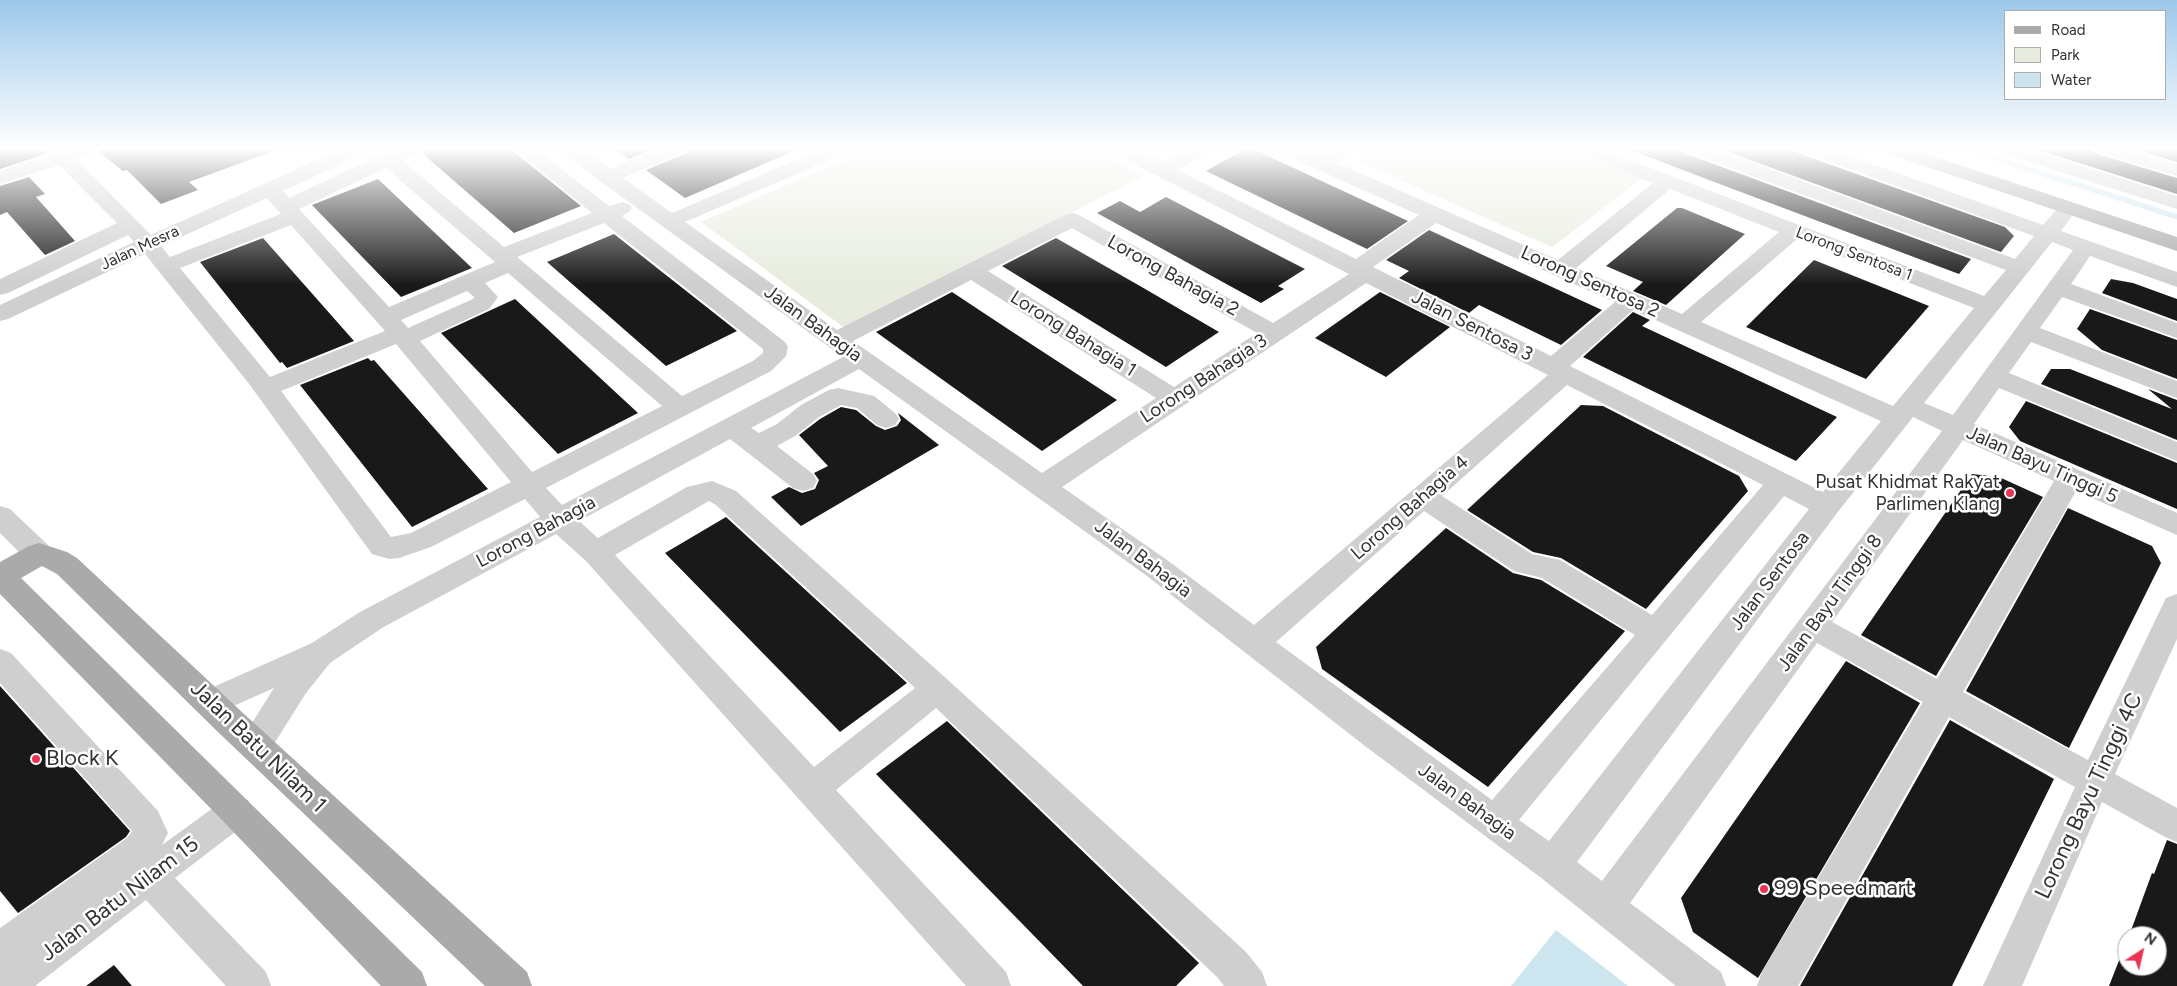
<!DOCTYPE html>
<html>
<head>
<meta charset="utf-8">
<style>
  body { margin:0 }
  #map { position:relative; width:2177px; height:986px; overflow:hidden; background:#fff; font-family:Figtree,sans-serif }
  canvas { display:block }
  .legend { position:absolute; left:2004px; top:10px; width:162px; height:90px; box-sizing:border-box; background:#fff; border:1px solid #adadad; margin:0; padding:6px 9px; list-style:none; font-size:15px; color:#323232 }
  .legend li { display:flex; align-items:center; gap:10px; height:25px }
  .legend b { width:25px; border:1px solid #adadad }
  .north { position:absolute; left:2117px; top:926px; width:50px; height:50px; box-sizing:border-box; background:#fff; border:1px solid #adadad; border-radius:50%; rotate:35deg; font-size:14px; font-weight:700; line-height:20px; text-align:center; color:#323232 }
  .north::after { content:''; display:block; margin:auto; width:18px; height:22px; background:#ea3452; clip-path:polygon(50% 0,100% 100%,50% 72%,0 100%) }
</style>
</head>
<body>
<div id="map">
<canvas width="2177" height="986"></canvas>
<ul class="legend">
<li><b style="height:6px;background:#aaa"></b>Road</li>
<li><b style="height:14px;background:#e7ecde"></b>Park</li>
<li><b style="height:14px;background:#cde5ee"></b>Water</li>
</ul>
<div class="north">N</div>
</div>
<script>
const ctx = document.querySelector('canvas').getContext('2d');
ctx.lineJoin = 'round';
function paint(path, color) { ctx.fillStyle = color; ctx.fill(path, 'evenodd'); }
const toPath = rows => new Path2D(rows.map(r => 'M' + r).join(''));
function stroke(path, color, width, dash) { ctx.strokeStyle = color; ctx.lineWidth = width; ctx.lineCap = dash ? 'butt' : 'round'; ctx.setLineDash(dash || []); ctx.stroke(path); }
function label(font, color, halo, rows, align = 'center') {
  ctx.font = font + ' Figtree,sans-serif'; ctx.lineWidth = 5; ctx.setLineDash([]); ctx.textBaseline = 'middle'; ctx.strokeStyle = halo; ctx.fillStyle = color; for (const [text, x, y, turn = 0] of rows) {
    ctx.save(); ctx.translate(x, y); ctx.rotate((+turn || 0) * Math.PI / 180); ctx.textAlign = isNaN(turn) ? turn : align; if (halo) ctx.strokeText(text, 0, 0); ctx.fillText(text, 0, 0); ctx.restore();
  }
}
paint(toPath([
  [875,147,1089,147,1144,175,846,329,701,222],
  [1381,147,1570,147,1645,176,1552,247,1357,161]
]), '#e7ecde');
paint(toPath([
  [1556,930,1628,986,1511,986]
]), '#cde5ee');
stroke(toPath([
  [1961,147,2177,217]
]), '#cde5ee', 5.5);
paint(toPath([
  [0,147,40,147,46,154,0,169],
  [103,147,278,147,279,149,189,182,198,190,161,204,127,170,123,171,99,152],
  [426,147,508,147,581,206,514,233,422,153],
  [611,147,657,147,629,159],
  [691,147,803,147,685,198,646,170,687,153],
  [1249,147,1328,184,1408,221,1367,249,1206,171],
  [1628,147,1680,147,1684,153,1971,259,1959,274,1717,183,1628,149],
  [1715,147,1781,147,2005,227,2014,236,2001,252],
  [2036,147,2090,147,2094,153,2177,178,2177,194,2035,149],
  [2128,147,2177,147,2177,162],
  [29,177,45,194,36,197,75,241,45,255,7,212,0,215,0,186],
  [378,179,472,268,401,297,312,205],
  [1166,197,1266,249,1305,269,1278,286,1284,289,1261,303,1097,213,1120,201,1140,212],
  [1677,208,1682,208,1745,234,1666,305,1633,291,1643,282,1606,266],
  [1429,230,1578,299,1602,310,1561,345,1479,305,1469,313,1399,278,1409,271,1386,260],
  [614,234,737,331,666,366,547,262],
  [263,238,354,341,287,368,282,362,280,363,200,262],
  [1056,238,1140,286,1219,332,1166,367,1002,266],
  [1814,260,1929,306,1866,379,1746,327],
  [2111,279,2133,283,2177,299,2177,321,2102,293],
  [952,292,1011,331,1117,400,1042,451,876,332],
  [1380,292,1450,327,1386,377,1315,338],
  [515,299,638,413,558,454,441,333],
  [2090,309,2177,340,2177,379,2102,350,2077,329],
  [1633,312,1650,320,1642,326,1837,417,1796,461,1583,357],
  [368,358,371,361,374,360,488,489,412,527,300,385],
  [2051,369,2070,369,2172,409,2148,389,2177,400,2177,440,2041,384],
  [2026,401,2177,463,2177,509,2020,441,2009,427],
  [1581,405,1603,406,1739,476,1748,491,1646,609,1561,558,1533,552,1467,510],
  [841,407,856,410,876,426,885,430,897,426,901,420,898,413,939,445,801,526,771,497,789,487,802,493,815,489,819,480,814,473,828,466,799,435,820,419],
  [1972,474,1999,477,2043,497,1936,676,1861,635],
  [2068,508,2152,546,2161,563,2069,748,1966,691],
  [726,517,907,683,840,732,665,553],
  [1446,528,1513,573,1541,580,1625,631,1488,787,1322,669,1316,647],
  [1846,661,1920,703,1758,978,1693,932,1681,898],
  [0,686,130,831,126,837,18,913,0,891],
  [1950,720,2054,779,1952,986,1800,986],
  [947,721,1199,963,1176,986,1083,986,876,774],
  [2167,840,2177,844,2177,986,2109,986,2127,940,2127,966,2157,966,2157,936,2129,936,2152,873,2154,874],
  [114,965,132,986,86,986]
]), '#191919');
paint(toPath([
  [42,147,63,147,65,149,72,147,101,147,98,151,76,159,151,235,346,147,372,147,369,151,283,191,289,198,398,147,424,147,421,151,402,160,504,247,592,213,511,147,533,147,609,206,622,202,629,204,632,208,629,212,622,216,785,342,788,347,786,356,771,371,546,488,562,505,843,357,600,181,560,151,557,147,580,147,610,169,662,147,689,147,686,151,623,178,672,213,827,147,853,147,850,151,685,222,837,330,1065,215,1072,213,1079,215,1273,323,1349,274,1109,151,1106,147,1131,147,1162,162,1190,147,1214,147,1211,151,1177,170,1356,259,1419,215,1276,151,1273,147,1299,147,1321,156,1336,147,1359,147,1356,151,1337,163,1558,260,1653,183,1572,151,1569,147,1596,147,1984,296,2006,270,1685,151,1682,147,1710,147,2015,259,2034,236,1800,151,1797,147,1825,147,2043,225,2061,204,2068,202,2075,204,2078,208,2061,231,2177,272,2177,287,2090,256,2071,284,2177,323,2177,338,2062,297,2040,328,2177,381,2177,398,2031,342,2009,373,2177,442,2177,461,1999,388,1974,424,2177,513,2177,535,2076,491,1963,692,2088,760,2166,598,2177,594,2177,639,2115,774,2177,808,2177,842,2165,837,2102,802,2022,986,1983,986,2075,787,1949,717,1798,986,1757,986,1762,972,1923,702,1817,643,1630,903,1721,972,1726,986,1676,986,1540,877,1365,746,1147,576,859,369,751,428,759,433,777,424,801,405,829,390,838,388,874,396,895,413,899,419,895,425,886,428,877,425,857,408,841,405,819,417,795,436,777,446,813,474,817,481,813,488,803,491,793,488,730,439,579,521,598,538,687,487,712,481,736,491,948,680,1246,952,1262,972,1267,986,1224,986,1218,978,936,708,836,790,1006,972,1011,986,966,986,586,561,556,534,382,628,330,663,306,693,267,755,255,759,243,755,238,745,274,688,211,716,200,713,195,703,200,693,312,643,360,612,540,517,525,499,431,547,399,558,389,559,372,554,250,385,145,254,8,319,0,321,0,305,134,242,128,235,8,293,0,295,0,279,117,223,59,165,0,184,0,171,49,155,42,147],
  [386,168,495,262,389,307,299,209,386,168],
  [1670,189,1779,232,1682,314,1576,268,1670,189],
  [267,198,281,214,170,257,161,246,267,198],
  [604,223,763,349,763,353,753,361,682,396,517,257,604,223],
  [1436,223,1615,302,1551,356,1373,267,1436,223],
  [291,225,385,331,270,377,180,268,291,225],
  [1072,228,1257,333,1174,387,988,271,1072,228],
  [1797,239,1974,308,1893,406,1701,322,1797,239],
  [2052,242,2073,250,1953,415,1924,403,2052,242],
  [508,273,662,406,532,472,420,341,489,309,498,297,485,283,508,273],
  [971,280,1156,398,1042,473,853,341,971,280],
  [1366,283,1548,375,1254,625,1167,560,1062,487,1366,283],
  [467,291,474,297,473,299,408,328,401,320,467,291],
  [1633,310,1881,421,1823,492,1570,366,1633,310],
  [396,344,511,482,411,533,391,537,281,391,396,344],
  [1567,385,1763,485,1652,615,1560,560,1532,554,1442,496,1567,385],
  [1913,417,1942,431,1602,881,1577,862,1837,513,1913,417],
  [1963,440,2054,481,1937,679,1832,622,1963,440],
  [1784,496,1809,509,1549,841,1519,820,1784,496],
  [709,501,716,505,915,688,814,767,615,555,709,501],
  [1424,511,1514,571,1542,578,1635,635,1492,800,1276,642,1424,511],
  [1992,147,2022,147,2177,196,2177,209,1995,151,1992,147],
  [2092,147,2122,147,2177,164,2177,176,2095,151,2092,147],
  [0,506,10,509,49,546,53,554,49,562,39,565,29,562,0,533,0,506],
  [0,649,11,653,158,811,168,833,162,845,224,800,236,795,248,800,253,811,248,822,175,878,266,972,271,986,226,986,146,900,35,986,0,986,0,928,127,838,132,831,0,683,0,649]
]), '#cfcfcf');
paint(toPath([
  [1877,147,1906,147,2177,237,2177,251,1880,151,1877,147],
  [39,543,67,552,77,558,243,713,527,972,532,986,485,986,219,733,57,574,42,566,21,578,422,972,427,986,381,986,224,822,0,594,0,562,29,546,39,543]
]), '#aaa');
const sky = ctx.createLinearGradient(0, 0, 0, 285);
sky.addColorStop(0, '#9dc8ea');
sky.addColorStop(0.52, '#fff');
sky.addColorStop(1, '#ffffff00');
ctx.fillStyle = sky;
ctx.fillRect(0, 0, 2177, 285);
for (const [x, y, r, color] of [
  [2010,493,5,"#ea3452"],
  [36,759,5,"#ea3452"],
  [1764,889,5,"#ea3452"]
]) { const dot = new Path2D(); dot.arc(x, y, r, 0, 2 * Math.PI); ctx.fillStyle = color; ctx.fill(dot); stroke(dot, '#fff', 2); }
label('16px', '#323232', '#fff', [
  ["Jalan Mesra",140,248,-25],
  ["Lorong Sentosa 1",1854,254,21]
]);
label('19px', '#323232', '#fff', [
  ["Lorong Bahagia 2",1173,276,29],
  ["Lorong Sentosa 2",1590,282,24],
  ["Jalan Bahagia",813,324,36],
  ["Jalan Sentosa 3",1472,326,27],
  ["Lorong Bahagia 1",1073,334,32],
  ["Lorong Bahagia 3",1204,379,-33],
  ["Jalan Bayu Tinggi 5",2042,465,24],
  ["Lorong Bahagia 4",1410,508,-41],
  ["Lorong Bahagia",536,532,-28],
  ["Jalan Bahagia",1143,559,37],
  ["Jalan Sentosa",1770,581,-53],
  ["Jalan Bayu Tinggi 8",1830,603,-54],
  ["Jalan Bahagia",1467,802,36]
]);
label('19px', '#323232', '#fff', [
  ["Pusat Khidmat Rakyat",2000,482],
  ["Parlimen Klang",2000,504]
], 'right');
label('22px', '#323232', '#fff', [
  ["Jalan Batu Nilam 1",258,747,44],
  ["Lorong Bayu Tinggi 4C",2089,796,-65],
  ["Jalan Batu Nilam 15",120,899,-37]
]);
label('22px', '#323232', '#fff', [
  ["Block K",46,759],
  ["99 Speedmart",1774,889]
], 'left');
</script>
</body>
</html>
